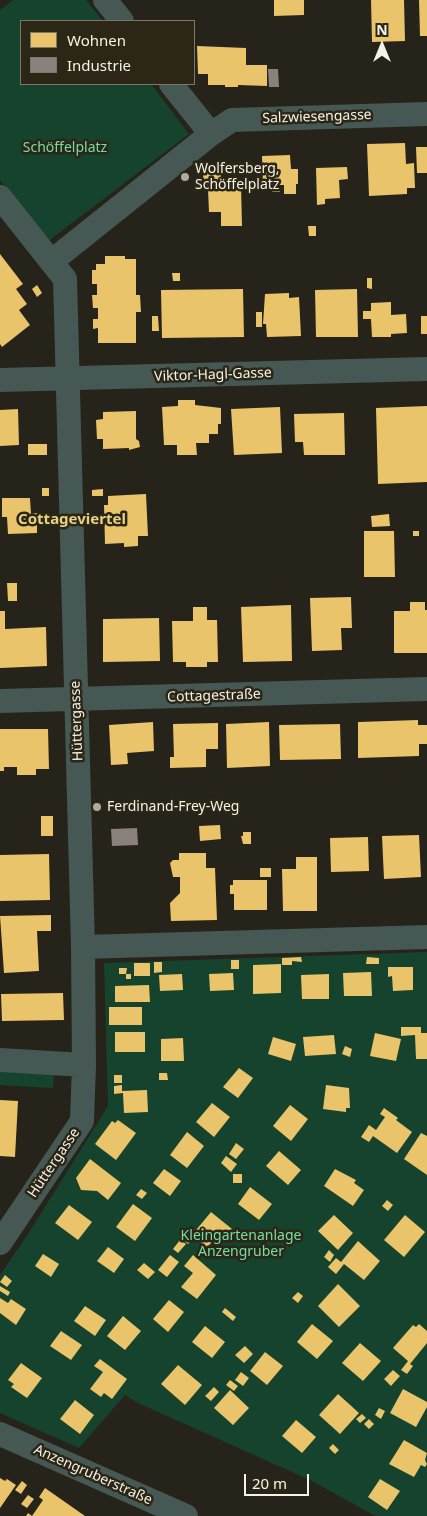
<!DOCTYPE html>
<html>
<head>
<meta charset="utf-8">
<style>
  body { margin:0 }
  #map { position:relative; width:427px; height:1516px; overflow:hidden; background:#26231a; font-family:"Noto Sans",sans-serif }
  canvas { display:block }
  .legend { position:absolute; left:20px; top:20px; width:175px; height:65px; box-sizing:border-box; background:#2b2615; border:1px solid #7c7869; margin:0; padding:6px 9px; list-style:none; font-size:15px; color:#f5f2e7 }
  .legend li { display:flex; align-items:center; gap:10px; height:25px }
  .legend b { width:25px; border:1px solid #7c7869 }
  .north { position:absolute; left:357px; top:20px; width:50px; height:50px; -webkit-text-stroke:4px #2b2615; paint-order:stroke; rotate:0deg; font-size:14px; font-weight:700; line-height:20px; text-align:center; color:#f5f2e7 }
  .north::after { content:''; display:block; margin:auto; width:18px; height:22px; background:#f5f2e7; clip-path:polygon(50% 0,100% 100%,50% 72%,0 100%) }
  .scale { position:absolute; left:244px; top:1474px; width:65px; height:22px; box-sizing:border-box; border:2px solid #f5f2e7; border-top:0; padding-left:6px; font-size:15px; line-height:18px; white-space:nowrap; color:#f5f2e7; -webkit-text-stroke:4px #2b2615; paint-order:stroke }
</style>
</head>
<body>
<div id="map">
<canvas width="427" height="1516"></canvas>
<ul class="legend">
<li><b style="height:14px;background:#e9c46a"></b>Wohnen</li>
<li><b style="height:14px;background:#8a817c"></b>Industrie</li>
</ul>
<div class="north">N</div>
<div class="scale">20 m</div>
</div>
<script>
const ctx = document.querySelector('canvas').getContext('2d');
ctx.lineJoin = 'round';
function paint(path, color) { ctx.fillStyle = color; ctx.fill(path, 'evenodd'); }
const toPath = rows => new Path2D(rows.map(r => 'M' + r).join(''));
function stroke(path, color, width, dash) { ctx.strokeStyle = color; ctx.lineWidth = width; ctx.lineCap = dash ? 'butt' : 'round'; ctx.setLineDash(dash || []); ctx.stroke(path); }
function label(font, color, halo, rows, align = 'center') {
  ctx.font = font + ' "Noto Sans",sans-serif'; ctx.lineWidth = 5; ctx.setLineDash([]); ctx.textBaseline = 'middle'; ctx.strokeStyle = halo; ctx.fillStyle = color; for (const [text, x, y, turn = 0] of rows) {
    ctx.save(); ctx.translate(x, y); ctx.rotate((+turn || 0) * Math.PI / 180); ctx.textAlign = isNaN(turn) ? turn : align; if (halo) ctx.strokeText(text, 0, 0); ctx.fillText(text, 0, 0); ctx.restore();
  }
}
paint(toPath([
  [13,0,86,0,103,21,21,21,21,84,151,84,189,134,47,242,0,180,0,10],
  [427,952,427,1516,375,1516,312,1481,136,1402,125,1395,79,1448,0,1413,0,1275,28,1234,108,1106,104,963],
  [0,1071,54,1074,53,1088,0,1085]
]), '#16432d');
paint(toPath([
  [274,0,304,0,304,15,274,16],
  [371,0,404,0,405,41,372,42],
  [419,0,427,0,427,36,420,36],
  [197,46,246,48,246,65,267,65,267,86,238,85,238,87,225,87,225,85,208,85,208,74,198,74],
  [405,143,406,164,414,163,415,188,407,188,407,194,369,196,367,144],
  [416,147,427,147,427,173,417,173],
  [290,155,291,169,298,169,298,184,296,184,296,194,284,194,284,185,279,185,280,192,272,192,272,185,263,186,262,156],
  [347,167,348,179,339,180,340,198,325,199,325,204,317,205,316,168],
  [203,173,221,173,221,186,241,185,242,226,221,226,221,212,209,212,208,190,204,190],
  [308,226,316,226,316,236,309,236],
  [0,254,23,284,16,289,27,304,19,310,30,325,2,347,0,344],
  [105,256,125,256,125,259,136,259,136,295,140,295,141,312,136,312,136,343,98,343,98,328,93,329,93,319,98,319,98,308,93,308,92,295,97,295,97,284,92,284,92,270,96,270,96,264,105,264],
  [172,273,180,273,180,281,173,281],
  [367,278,372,278,372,289,367,288],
  [37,285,42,293,37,297,32,289],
  [243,289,244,337,162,338,161,290],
  [357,289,358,337,316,337,315,290],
  [289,293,289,298,299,297,301,336,267,337,266,324,263,324,265,294],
  [391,302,391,315,406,314,407,333,391,334,391,337,372,337,371,319,363,319,363,311,371,311,371,303],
  [256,312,262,312,262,327,256,327],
  [152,316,158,316,159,331,152,331],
  [421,316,427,316,427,334,421,334],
  [178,400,195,400,195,405,221,408,221,424,218,424,218,434,209,434,209,443,196,443,197,455,177,455,177,445,164,445,162,407,178,406],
  [427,406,427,482,378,484,376,408],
  [280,407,282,453,234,455,231,409],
  [18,409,19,445,0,446,0,410],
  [136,411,136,439,139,441,140,447,129,450,129,448,103,449,103,439,97,439,96,420,103,419,103,412],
  [344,413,345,455,304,455,303,442,295,442,294,414],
  [28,444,47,444,47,455,28,455],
  [42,488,49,488,49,496,42,496],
  [103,489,103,496,92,496,92,490],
  [146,494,148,536,138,536,138,546,124,547,124,543,105,544,104,505,108,505,108,496],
  [2,498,30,498,31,514,37,513,37,533,8,534,7,517,2,517],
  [389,514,390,526,372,527,371,516],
  [364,531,394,531,395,577,364,577],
  [413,531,419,531,419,536,413,536],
  [7,583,17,583,17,601,8,601],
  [351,597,352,628,341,628,342,650,312,651,310,598],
  [410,602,425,602,425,610,427,610,427,653,394,653,394,611,410,611],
  [291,605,292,661,243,662,241,607],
  [193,607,207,607,207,620,217,620,218,662,207,662,207,667,186,667,186,662,173,662,172,621,193,621],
  [0,611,5,611,5,629,46,627,47,666,0,668],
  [159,618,160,661,103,662,103,619],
  [418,720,418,725,427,725,427,744,419,744,419,756,358,758,358,722],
  [153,722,154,751,127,753,128,764,111,765,109,725],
  [269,722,270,766,227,768,226,724],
  [218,723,218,749,206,749,206,767,170,768,170,757,174,757,173,724],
  [340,724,341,759,280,760,279,725],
  [0,729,48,729,49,769,36,769,36,775,17,775,17,767,4,767,4,771,0,771],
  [41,816,53,816,53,836,41,836],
  [220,825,221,839,200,841,199,826],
  [243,832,251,832,251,844,243,844,241,836,243,836],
  [419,835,421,877,384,879,382,836],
  [368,837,369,871,331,872,330,838],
  [179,853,206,853,206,868,215,868,217,920,171,921,170,903,180,893,180,877,173,877,170,863,173,860,179,860],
  [49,854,50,900,0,901,0,855],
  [296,857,317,857,317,911,283,911,282,869,296,869],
  [260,868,271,868,271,877,260,877],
  [233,880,267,880,267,910,234,910,234,894,230,894,230,885,233,885],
  [51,915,51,931,37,931,39,971,4,973,0,916],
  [301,957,302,962,292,961,292,965,282,965,282,958],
  [367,957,379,958,379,964,366,964],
  [231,960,239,960,239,969,231,969],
  [154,962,162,962,162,972,154,973],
  [134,963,150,963,150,976,134,976],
  [281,964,281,993,253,994,253,965],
  [388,967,413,967,413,990,393,991,392,976,388,977],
  [119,968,127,968,126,974,131,974,131,979,126,979,126,974,119,974],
  [371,972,372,996,344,996,343,973],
  [233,973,234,990,210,991,209,974],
  [182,974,183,990,160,991,159,975],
  [329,974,329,999,302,999,301,975],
  [149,985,150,1002,115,1002,115,986],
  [63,993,64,1020,2,1021,1,994],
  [109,1007,142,1007,142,1025,109,1025],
  [401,1027,421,1027,421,1033,427,1033,427,1059,416,1059,415,1035,401,1036],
  [115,1032,145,1032,145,1052,115,1052],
  [375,1033,401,1039,396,1061,370,1056],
  [334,1035,336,1054,305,1056,303,1037],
  [273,1037,296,1044,291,1061,268,1054],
  [183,1038,184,1061,161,1061,161,1039],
  [345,1046,352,1049,350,1057,342,1054],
  [239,1068,253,1078,238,1098,223,1087],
  [159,1073,167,1073,168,1080,159,1080],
  [114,1075,122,1075,122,1083,114,1083],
  [122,1085,122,1091,147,1090,148,1112,124,1113,123,1093,114,1094,114,1086],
  [326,1085,349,1088,350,1108,346,1108,346,1112,323,1109],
  [0,1100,18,1101,15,1157,0,1156],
  [212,1103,230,1117,214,1137,196,1122],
  [290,1105,308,1119,291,1141,273,1126],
  [384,1108,398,1118,396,1120,412,1132,397,1153,373,1136,369,1142,361,1137,369,1125,376,1130,385,1117,380,1114],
  [118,1120,136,1133,116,1160,95,1144,112,1121,115,1123],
  [187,1132,204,1146,187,1168,170,1155],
  [421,1133,427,1136,427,1175,404,1159],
  [236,1143,244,1149,236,1159,229,1154],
  [279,1151,301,1170,288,1185,266,1166],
  [226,1156,237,1164,231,1172,221,1163],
  [90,1159,121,1183,108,1200,97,1191,81,1190,76,1178],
  [164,1169,181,1181,170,1196,153,1183],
  [335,1169,356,1180,354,1183,364,1190,353,1206,324,1186],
  [233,1174,242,1174,242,1183,233,1183],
  [250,1187,272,1204,259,1220,238,1204],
  [141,1189,147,1193,142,1199,136,1195],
  [387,1200,393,1205,388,1211,382,1206],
  [133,1204,152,1218,135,1241,116,1227],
  [69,1205,92,1222,78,1240,55,1223],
  [211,1212,232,1229,219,1245,213,1241,207,1247,192,1235],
  [334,1215,353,1233,338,1250,318,1231],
  [405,1215,425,1232,404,1257,384,1240],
  [184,1231,193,1238,188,1244,179,1237],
  [180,1240,186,1244,178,1253,173,1249],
  [358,1241,380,1261,364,1280,344,1264,336,1274,328,1267,336,1258,341,1262],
  [108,1247,124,1259,114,1273,97,1261],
  [329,1250,334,1255,330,1262,324,1257],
  [43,1254,59,1264,51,1277,35,1266],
  [170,1255,179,1262,167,1277,158,1270],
  [193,1255,216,1275,197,1299,181,1287,193,1273,184,1266],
  [144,1263,155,1272,148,1279,137,1270],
  [5,1275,12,1281,7,1287,0,1282],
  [338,1284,360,1306,339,1327,318,1306],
  [0,1286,10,1292,8,1296,0,1291],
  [298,1292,303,1296,298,1303,292,1298],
  [0,1298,8,1303,11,1299,26,1309,16,1325,0,1313],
  [169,1300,184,1312,168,1332,153,1319],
  [85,1306,106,1320,95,1336,74,1321],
  [225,1308,236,1317,233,1321,222,1312],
  [123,1316,141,1331,125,1350,107,1336],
  [312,1324,333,1341,317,1359,297,1342],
  [419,1324,427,1331,427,1343,410,1364,413,1366,407,1374,401,1370,408,1361,393,1348,413,1325,416,1327],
  [205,1326,225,1342,212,1358,192,1342],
  [61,1331,82,1345,71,1360,50,1346],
  [360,1343,381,1361,363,1381,342,1363],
  [245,1346,253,1354,244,1363,235,1355],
  [265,1352,283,1366,267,1385,250,1371],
  [100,1359,127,1379,112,1399,104,1393,101,1397,90,1389,103,1372,94,1366],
  [21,1363,42,1378,27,1398,11,1387,14,1384,8,1380],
  [178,1365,202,1385,185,1405,161,1384],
  [393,1370,400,1376,391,1386,384,1379],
  [241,1372,249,1378,243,1386,235,1380],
  [230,1380,238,1386,234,1391,226,1385],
  [214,1387,219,1392,211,1401,205,1396],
  [403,1389,427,1402,427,1407,416,1427,390,1413],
  [230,1390,249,1408,233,1425,214,1408],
  [338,1394,359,1413,340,1434,319,1415],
  [75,1400,94,1415,80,1434,60,1419],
  [379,1408,385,1411,381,1419,375,1415],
  [362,1414,366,1418,360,1423,356,1419],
  [369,1419,374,1424,369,1429,364,1424],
  [296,1420,316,1437,302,1453,282,1436],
  [404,1440,427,1453,425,1460,427,1464,425,1467,421,1465,414,1477,389,1464],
  [333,1444,339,1450,335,1454,329,1448],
  [0,1478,5,1481,7,1479,16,1485,0,1508],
  [380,1479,400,1491,387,1510,368,1497],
  [22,1481,27,1485,21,1494,15,1490],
  [45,1488,85,1516,26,1516,28,1513,32,1516,43,1500,39,1497],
  [28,1495,34,1499,27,1508,21,1504]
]), '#e9c46a');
paint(toPath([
  [268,69,278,69,279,87,269,87],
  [137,828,138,845,112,846,111,829]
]), '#8a817c');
stroke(toPath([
  [105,0,122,21],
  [171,84,211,134],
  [0,197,65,279,83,947,84,1065,82,1121,0,1243],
  [52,261,211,134,232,120,427,114],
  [0,380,427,369],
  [0,701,427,689],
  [83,947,427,937],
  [0,1060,84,1065],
  [0,1434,186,1516]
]), '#455854', 24);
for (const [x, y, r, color] of [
  [185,177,5,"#adaa9f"],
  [97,807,5,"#adaa9f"]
]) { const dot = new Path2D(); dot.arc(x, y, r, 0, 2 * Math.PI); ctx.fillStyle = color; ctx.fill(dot); stroke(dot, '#2b2615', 2); }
label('14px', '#f5f2e7', '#2b2615', [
  ["Salzwiesengasse",317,117,-2],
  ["Viktor-Hagl-Gasse",213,375,-2],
  ["Cottagestraße",214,696,-2],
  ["Hüttergasse",77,721,-92],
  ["Hüttergasse",54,1163,-56],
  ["Anzengruberstraße",93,1475,24]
]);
label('14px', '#70e0a8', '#2b2615', [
  ["Schöffelplatz",65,148],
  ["Kleingartenanlage",241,1236],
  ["Anzengruber",241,1252]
]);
label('14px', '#f5f2e7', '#2b2615', [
  ["Wolfersberg,",195,169],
  ["Schöffelplatz",195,185],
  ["Ferdinand-Frey-Weg",107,807]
], 'left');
label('bold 15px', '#e4d284', '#2b2615', [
  ["Cottageviertel",72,520]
]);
</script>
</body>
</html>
